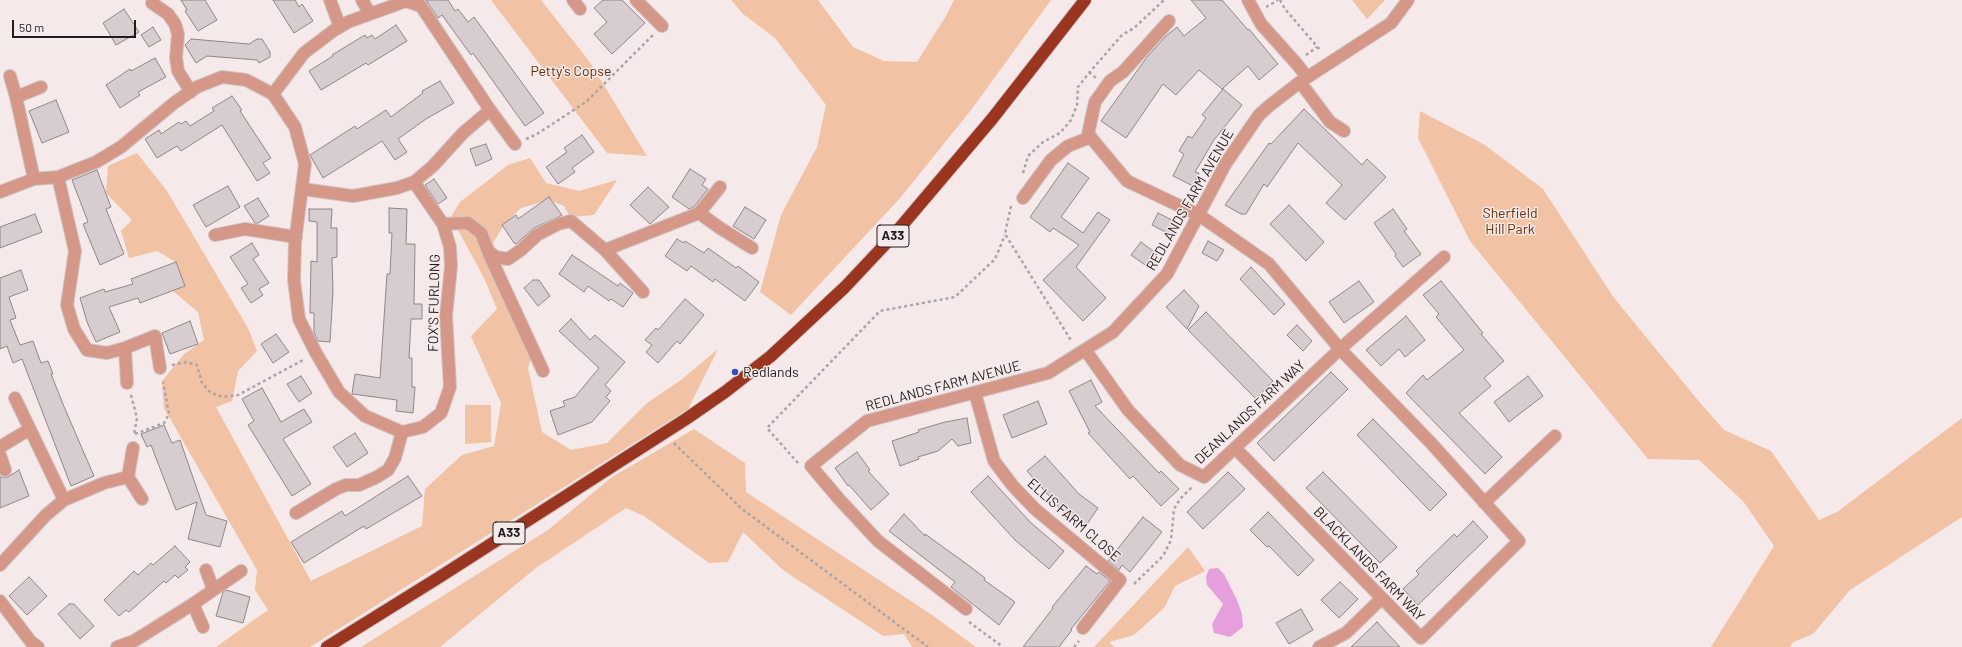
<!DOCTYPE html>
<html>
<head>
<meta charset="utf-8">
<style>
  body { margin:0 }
  #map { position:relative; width:1962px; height:647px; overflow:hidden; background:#f5e9ea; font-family:Barlow,sans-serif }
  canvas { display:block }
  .scale { position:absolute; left:12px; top:20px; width:124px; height:18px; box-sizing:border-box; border:2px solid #211d1d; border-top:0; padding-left:5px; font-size:12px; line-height:14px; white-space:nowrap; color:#211d1d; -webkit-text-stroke:3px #f5e9ea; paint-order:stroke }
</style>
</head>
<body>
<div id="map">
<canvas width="1962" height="647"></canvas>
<div class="scale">50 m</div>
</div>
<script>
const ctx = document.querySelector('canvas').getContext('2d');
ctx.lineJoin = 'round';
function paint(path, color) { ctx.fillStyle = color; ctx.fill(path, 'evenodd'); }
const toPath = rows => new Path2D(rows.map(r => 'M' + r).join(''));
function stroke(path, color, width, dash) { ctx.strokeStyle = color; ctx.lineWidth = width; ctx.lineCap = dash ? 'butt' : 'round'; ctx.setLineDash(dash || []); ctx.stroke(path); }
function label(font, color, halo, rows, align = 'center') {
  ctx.font = font + ' Barlow,sans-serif'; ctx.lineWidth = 3; ctx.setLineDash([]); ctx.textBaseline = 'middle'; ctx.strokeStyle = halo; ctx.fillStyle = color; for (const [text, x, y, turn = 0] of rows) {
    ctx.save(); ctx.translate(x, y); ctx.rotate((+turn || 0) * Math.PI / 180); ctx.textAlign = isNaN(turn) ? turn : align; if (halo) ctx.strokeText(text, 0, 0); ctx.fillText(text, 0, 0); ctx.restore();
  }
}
paint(toPath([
  [491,0,541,0,589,61,647,156,607,153],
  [731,0,818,0,853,47,884,61,917,62,946,16,954,0,1051,0,971,110,901,197,791,315,760,292,781,215,817,147,826,105,775,38,743,14],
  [1352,0,1385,0,1367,19],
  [1420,111,1485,145,1543,189,1614,298,1696,398,1724,430,1771,451,1819,520,1837,512,1962,418,1962,517,1850,590,1813,634,1793,642,1790,647,1711,647,1774,546,1743,501,1699,460,1648,459,1470,241,1418,138],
  [137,153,167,191,248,328,257,351,238,371,232,401,216,407,311,581,422,526,425,489,462,455,494,446,501,403,471,336,497,309,484,278,451,217,460,202,508,165,530,158,546,183,579,191,617,180,594,215,570,217,564,206,549,200,521,208,504,225,493,243,535,346,528,368,542,432,571,450,607,443,647,403,681,380,718,349,688,409,310,647,216,647,268,610,255,590,257,570,164,408,162,381,184,354,204,340,198,312,173,291,185,286,176,262,157,251,129,258,121,231,132,220,106,193,108,166],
  [465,405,491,405,491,442,465,444],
  [694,429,745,463,746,492,932,615,976,647,912,647,904,634,883,636,783,570,743,532,728,562,709,563,644,516,626,508,536,568,440,647,361,647,548,530,612,477],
  [1188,547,1205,571,1175,586,1164,608,1134,635,1109,642,1114,647,1094,647]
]), '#f1c2a3');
paint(toPath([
  [1218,568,1224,574,1237,600,1242,614,1243,627,1230,637,1214,633,1212,624,1223,604,1207,585,1206,577,1209,569]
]), '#e49fdc');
const building = toPath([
  [181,0,205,0,217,20,198,31,185,11,187,10,181,0],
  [273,0,295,0,299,7,302,4,313,21,294,33,273,0],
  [426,0,448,0,455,11,458,9,468,22,474,17,544,113,525,126,473,53,471,55,442,15,438,18,426,0],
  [603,0,622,0,645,23,612,54,594,34,607,22,594,8,603,0],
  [1191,0,1222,0,1248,30,1249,29,1278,64,1259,80,1248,66,1222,89,1199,70,1176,95,1163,84,1126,138,1101,121,1147,57,1166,36,1177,27,1184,36,1206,18,1191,0],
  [124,9,139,32,116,45,103,23,124,9],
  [396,25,407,41,368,65,366,63,321,90,309,71,333,56,332,55,365,35,367,38,372,35,375,39,396,25],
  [153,27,161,40,149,47,141,35,153,27],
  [191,39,249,44,257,39,262,39,270,52,270,57,259,63,257,60,207,56,196,63,185,45,191,39],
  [155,58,166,77,138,92,140,95,120,108,106,85,130,69,131,71,155,58],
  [440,81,454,103,426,119,398,139,407,152,395,160,382,141,323,178,310,155,355,126,357,129,386,110,391,117,423,93,422,91,440,81],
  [1223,89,1242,105,1214,140,1195,172,1199,173,1193,186,1173,176,1184,154,1179,151,1188,136,1192,138,1206,118,1202,115,1223,89],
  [232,96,242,110,240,111,271,158,263,163,270,173,257,181,222,125,181,151,177,146,157,158,145,139,159,130,161,134,179,122,181,124,186,121,190,126,214,111,212,108,232,96],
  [56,100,69,132,42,143,29,111,56,100],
  [1304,109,1362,165,1367,159,1386,177,1345,220,1326,203,1342,185,1298,143,1267,187,1264,184,1246,214,1241,214,1225,205,1269,143,1271,144,1304,109],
  [582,135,594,152,572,168,575,172,558,184,546,167,567,152,564,148,582,135],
  [486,144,492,159,476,166,470,149,486,144],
  [1068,163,1089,178,1061,217,1083,233,1098,212,1110,220,1076,267,1106,298,1083,321,1043,280,1079,245,1053,228,1050,232,1030,217,1068,163],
  [690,169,706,179,702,185,708,189,694,207,689,209,672,197,690,169],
  [97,170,111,207,106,209,124,254,100,265,83,224,88,222,72,180,97,170],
  [434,179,447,198,438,204,425,185,434,179],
  [228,186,240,207,206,227,193,205,228,186],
  [648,187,669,207,650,224,630,205,648,187],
  [549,197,562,215,534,228,516,244,514,243,502,225,516,215,518,219,549,197],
  [258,198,269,216,258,223,255,223,244,206,258,198],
  [1289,205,1324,242,1306,261,1270,224,1289,205],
  [745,207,766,220,754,239,733,226,745,207],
  [389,208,407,209,406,244,415,244,414,304,422,304,422,319,411,319,409,358,412,358,412,387,415,387,413,413,396,411,397,400,352,394,355,374,380,378,387,274,390,274,392,233,389,233,389,208],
  [309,209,332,209,331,228,337,228,337,257,332,258,333,291,330,342,318,341,314,332,314,313,310,313,311,261,317,262,317,222,309,221,309,209],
  [1393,209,1407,229,1404,231,1421,254,1403,267,1395,256,1396,254,1374,223,1393,209],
  [1158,213,1178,223,1171,235,1152,225,1158,213],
  [35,214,42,232,0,248,0,227,35,214],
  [677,239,684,243,685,241,704,253,708,248,736,268,738,266,759,282,745,301,715,279,713,282,691,266,687,271,665,256,677,239],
  [1208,241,1224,250,1217,261,1202,253,1208,241],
  [1141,242,1157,254,1148,267,1131,255,1141,242],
  [252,243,259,255,253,259,269,283,259,289,263,295,251,303,241,288,248,284,230,257,252,243],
  [572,255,618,286,620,283,633,293,623,307,611,299,609,301,588,286,584,292,559,274,572,255],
  [176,262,185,286,140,303,138,298,109,307,120,332,96,342,87,322,80,298,104,289,105,292,133,284,131,279,176,262],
  [1251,267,1285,304,1274,315,1240,279,1251,267],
  [21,270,28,290,9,297,16,318,10,320,20,345,33,341,41,363,48,361,53,374,51,374,65,409,94,476,71,486,22,359,13,363,7,346,0,349,0,278,21,270],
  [533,280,539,280,550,296,538,306,524,288,533,280],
  [1359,281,1374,302,1344,323,1329,302,1359,281],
  [1441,281,1483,333,1481,334,1504,361,1484,378,1491,386,1459,413,1502,457,1485,474,1406,393,1423,375,1427,380,1464,350,1436,317,1439,314,1423,295,1441,281],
  [1184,290,1199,306,1187,329,1166,307,1184,290],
  [685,299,704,315,680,344,677,341,658,363,646,352,652,345,645,340,656,328,658,330,685,299],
  [1206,312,1273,381,1256,399,1188,330,1206,312],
  [1406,316,1425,340,1405,357,1399,349,1381,366,1366,350,1406,316],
  [571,319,590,340,595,335,625,362,605,385,611,391,606,397,610,401,592,422,558,435,550,411,565,406,563,401,575,397,599,368,559,331,571,319],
  [190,321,198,344,170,354,162,333,190,321],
  [1297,325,1312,341,1303,351,1287,335,1297,325],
  [276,334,289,352,273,363,261,344,276,334],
  [1331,372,1348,389,1274,461,1257,443,1331,372],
  [301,376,312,393,299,402,287,384,301,376],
  [1528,376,1543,396,1509,422,1494,402,1528,376],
  [1091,380,1102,402,1095,406,1159,473,1161,471,1179,489,1161,506,1133,476,1130,479,1088,433,1090,432,1069,391,1091,380],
  [262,388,281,422,304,409,312,422,283,439,311,484,292,496,248,425,254,421,242,399,262,388],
  [1038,401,1047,424,1012,438,1003,415,1038,401],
  [967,418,971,443,958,446,952,439,938,451,918,457,919,459,900,466,892,441,919,432,918,430,945,422,967,418],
  [1373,419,1447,494,1430,511,1357,435,1373,419],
  [164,425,172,443,180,440,206,515,227,521,220,547,188,539,197,502,176,510,151,445,147,447,141,434,164,425],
  [355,433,368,453,347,467,333,447,355,433],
  [857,452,870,470,868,471,889,494,871,510,849,485,848,486,835,468,857,452],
  [1045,456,1079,494,1098,508,1085,527,1064,513,1027,471,1045,456],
  [19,470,29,496,0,508,0,477,8,477,19,470],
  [1228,472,1245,489,1203,529,1187,512,1228,472],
  [1323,472,1397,547,1380,563,1306,488,1323,472],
  [408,476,422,496,366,529,364,526,304,563,291,542,342,511,345,516,408,476],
  [988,476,1030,522,1064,551,1049,569,1015,540,971,492,988,476],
  [1268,512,1314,560,1298,576,1269,546,1267,547,1250,530,1268,512],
  [904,514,925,536,925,534,968,565,985,578,984,580,1015,602,999,625,951,587,955,582,889,531,904,514],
  [1143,517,1162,532,1130,572,1122,565,1119,570,1108,561,1143,517],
  [1473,521,1488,537,1418,605,1403,589,1419,574,1416,571,1454,534,1457,537,1473,521],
  [175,546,190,562,185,567,188,570,178,578,175,575,166,583,164,581,129,612,126,610,119,616,104,600,134,571,138,575,151,563,153,565,175,546],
  [1086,566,1097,574,1099,572,1110,581,1071,629,1072,630,1059,647,1023,647,1053,608,1052,607,1086,566],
  [29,577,47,596,27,615,9,596,29,577],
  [1340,582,1358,599,1339,618,1321,600,1340,582],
  [226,590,250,597,243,623,216,616,223,592,226,590],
  [69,604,74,604,94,626,80,639,58,614,69,604],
  [1301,609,1313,630,1289,644,1276,623,1301,609],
  [1377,622,1400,647,1351,647,1377,622]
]);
paint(building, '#d7cdd1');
stroke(building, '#90868a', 1);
const minor = toPath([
  [330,0,340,27],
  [362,0,370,14],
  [573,0,580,9],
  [636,0,662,26],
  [1248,0,1261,24,1296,63,1307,77],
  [152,3,168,14,175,24,178,34,176,58,178,71,191,92],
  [1169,21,1123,72,1110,81,1095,102,1088,134,1127,181,1199,215,1269,264,1340,349,1444,257],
  [10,76,16,97,34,179],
  [1300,82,1330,122,1344,131],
  [273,94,304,53,333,31,348,22,406,1,421,6,490,110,515,144],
  [16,97,41,87],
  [58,177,75,251,67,305,74,329,87,350,107,353,125,348,155,336,160,368],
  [720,187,699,213,720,228,752,248],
  [302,189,353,196,397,188,414,182,433,166,463,133,490,110],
  [0,192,34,179,58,177,96,162,121,147,174,103,197,87,222,77,246,80,273,94,295,127,305,164,295,242,294,280,299,319,316,353,339,392,365,416,402,432,423,427,441,413,450,387,446,316,451,266,450,247,443,224,414,182],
  [1023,198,1051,160,1068,146,1091,137],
  [443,224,468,223,481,233,488,251,496,257,508,259,521,250,537,235,558,224,571,221,605,250,643,292],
  [215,235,245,229,296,237],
  [605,250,699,213],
  [488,252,543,371],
  [125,348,127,383],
  [1086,351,1128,410,1180,465,1204,477,1340,349,1431,443,1519,541,1421,638,1235,448],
  [975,393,994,461,1013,486,1035,509,1120,580,1083,628],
  [15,398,64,500],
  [0,447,30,429],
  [133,448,128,477,142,499],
  [0,455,5,470],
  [1484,503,1555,436],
  [296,513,336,489,346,485,359,485,377,477,388,470,395,458,402,432],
  [0,565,46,515,64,500,104,483,128,477],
  [206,570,213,589],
  [0,601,31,642,38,647],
  [193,604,203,627],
  [966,609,878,541,839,499,811,466,867,421,1048,373,1113,332,1167,274,1226,163,1259,115,1269,106,1300,82,1391,23,1408,0],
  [117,647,134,641,193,604,241,571],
  [1319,647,1346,633,1382,598]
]);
const highway = toPath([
  [327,647,438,578,686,419,725,392,771,356,845,287,893,236,992,119,1085,0]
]);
stroke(minor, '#cfc4c5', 14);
stroke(highway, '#cfc4c5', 14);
stroke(toPath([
  [1280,0,1285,9,1321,51],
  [1266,7,1278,0],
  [1306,55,1317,47],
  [1089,72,1096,78],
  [526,139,537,134,586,102,653,35],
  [1023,173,1028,156,1043,142,1060,133,1071,120,1077,105,1078,87,1088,74,1122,35,1134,28,1164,0],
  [1011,206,1005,234,1072,342],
  [172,365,186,362,197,365,202,383,211,393,223,397,238,395,305,359],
  [131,395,137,418,134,434],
  [135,434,164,423,169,414,163,382],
  [674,443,742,509,928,647],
  [798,463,767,428,880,311,955,297,995,259,1005,235],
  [1134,584,1163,556,1171,540,1174,509,1180,499,1193,486],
  [969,622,1003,647],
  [1074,647,1079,641]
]), '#aca3a4', 2.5, [3, 3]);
stroke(minor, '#d49788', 12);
stroke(highway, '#9a361f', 12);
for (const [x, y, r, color] of [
  [735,372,4,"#304fc0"]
]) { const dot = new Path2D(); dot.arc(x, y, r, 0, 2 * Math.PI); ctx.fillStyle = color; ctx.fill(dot); stroke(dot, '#f5e9ea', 1.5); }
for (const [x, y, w] of [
  [893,236,32],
  [509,533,32]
]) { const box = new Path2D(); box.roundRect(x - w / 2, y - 11, w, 22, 3); ctx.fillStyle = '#f5e9ea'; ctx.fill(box); stroke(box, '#211d1d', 1); }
label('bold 13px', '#211d1d', null, [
  ["A33",893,236],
  ["A33",509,533]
]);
label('14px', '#603005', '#f5e9ea', [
  ["Petty's Copse",571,71],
  ["Sherfield",1510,213],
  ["Hill Park",1510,229]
]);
label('14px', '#211d1d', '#f5e9ea', [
  ["REDLANDS FARM AVENUE",1190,200,-60],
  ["FOX'S FURLONG",434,303,-89],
  ["REDLANDS FARM AVENUE",943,386,-15],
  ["DEANLANDS FARM WAY",1250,412,-43],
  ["ELLIS FARM CLOSE",1074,520,41],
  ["BLACKLANDS FARM WAY",1369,564,46]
]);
label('14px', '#211d1d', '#f5e9ea', [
  ["Redlands",743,372]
], 'left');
</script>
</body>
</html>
